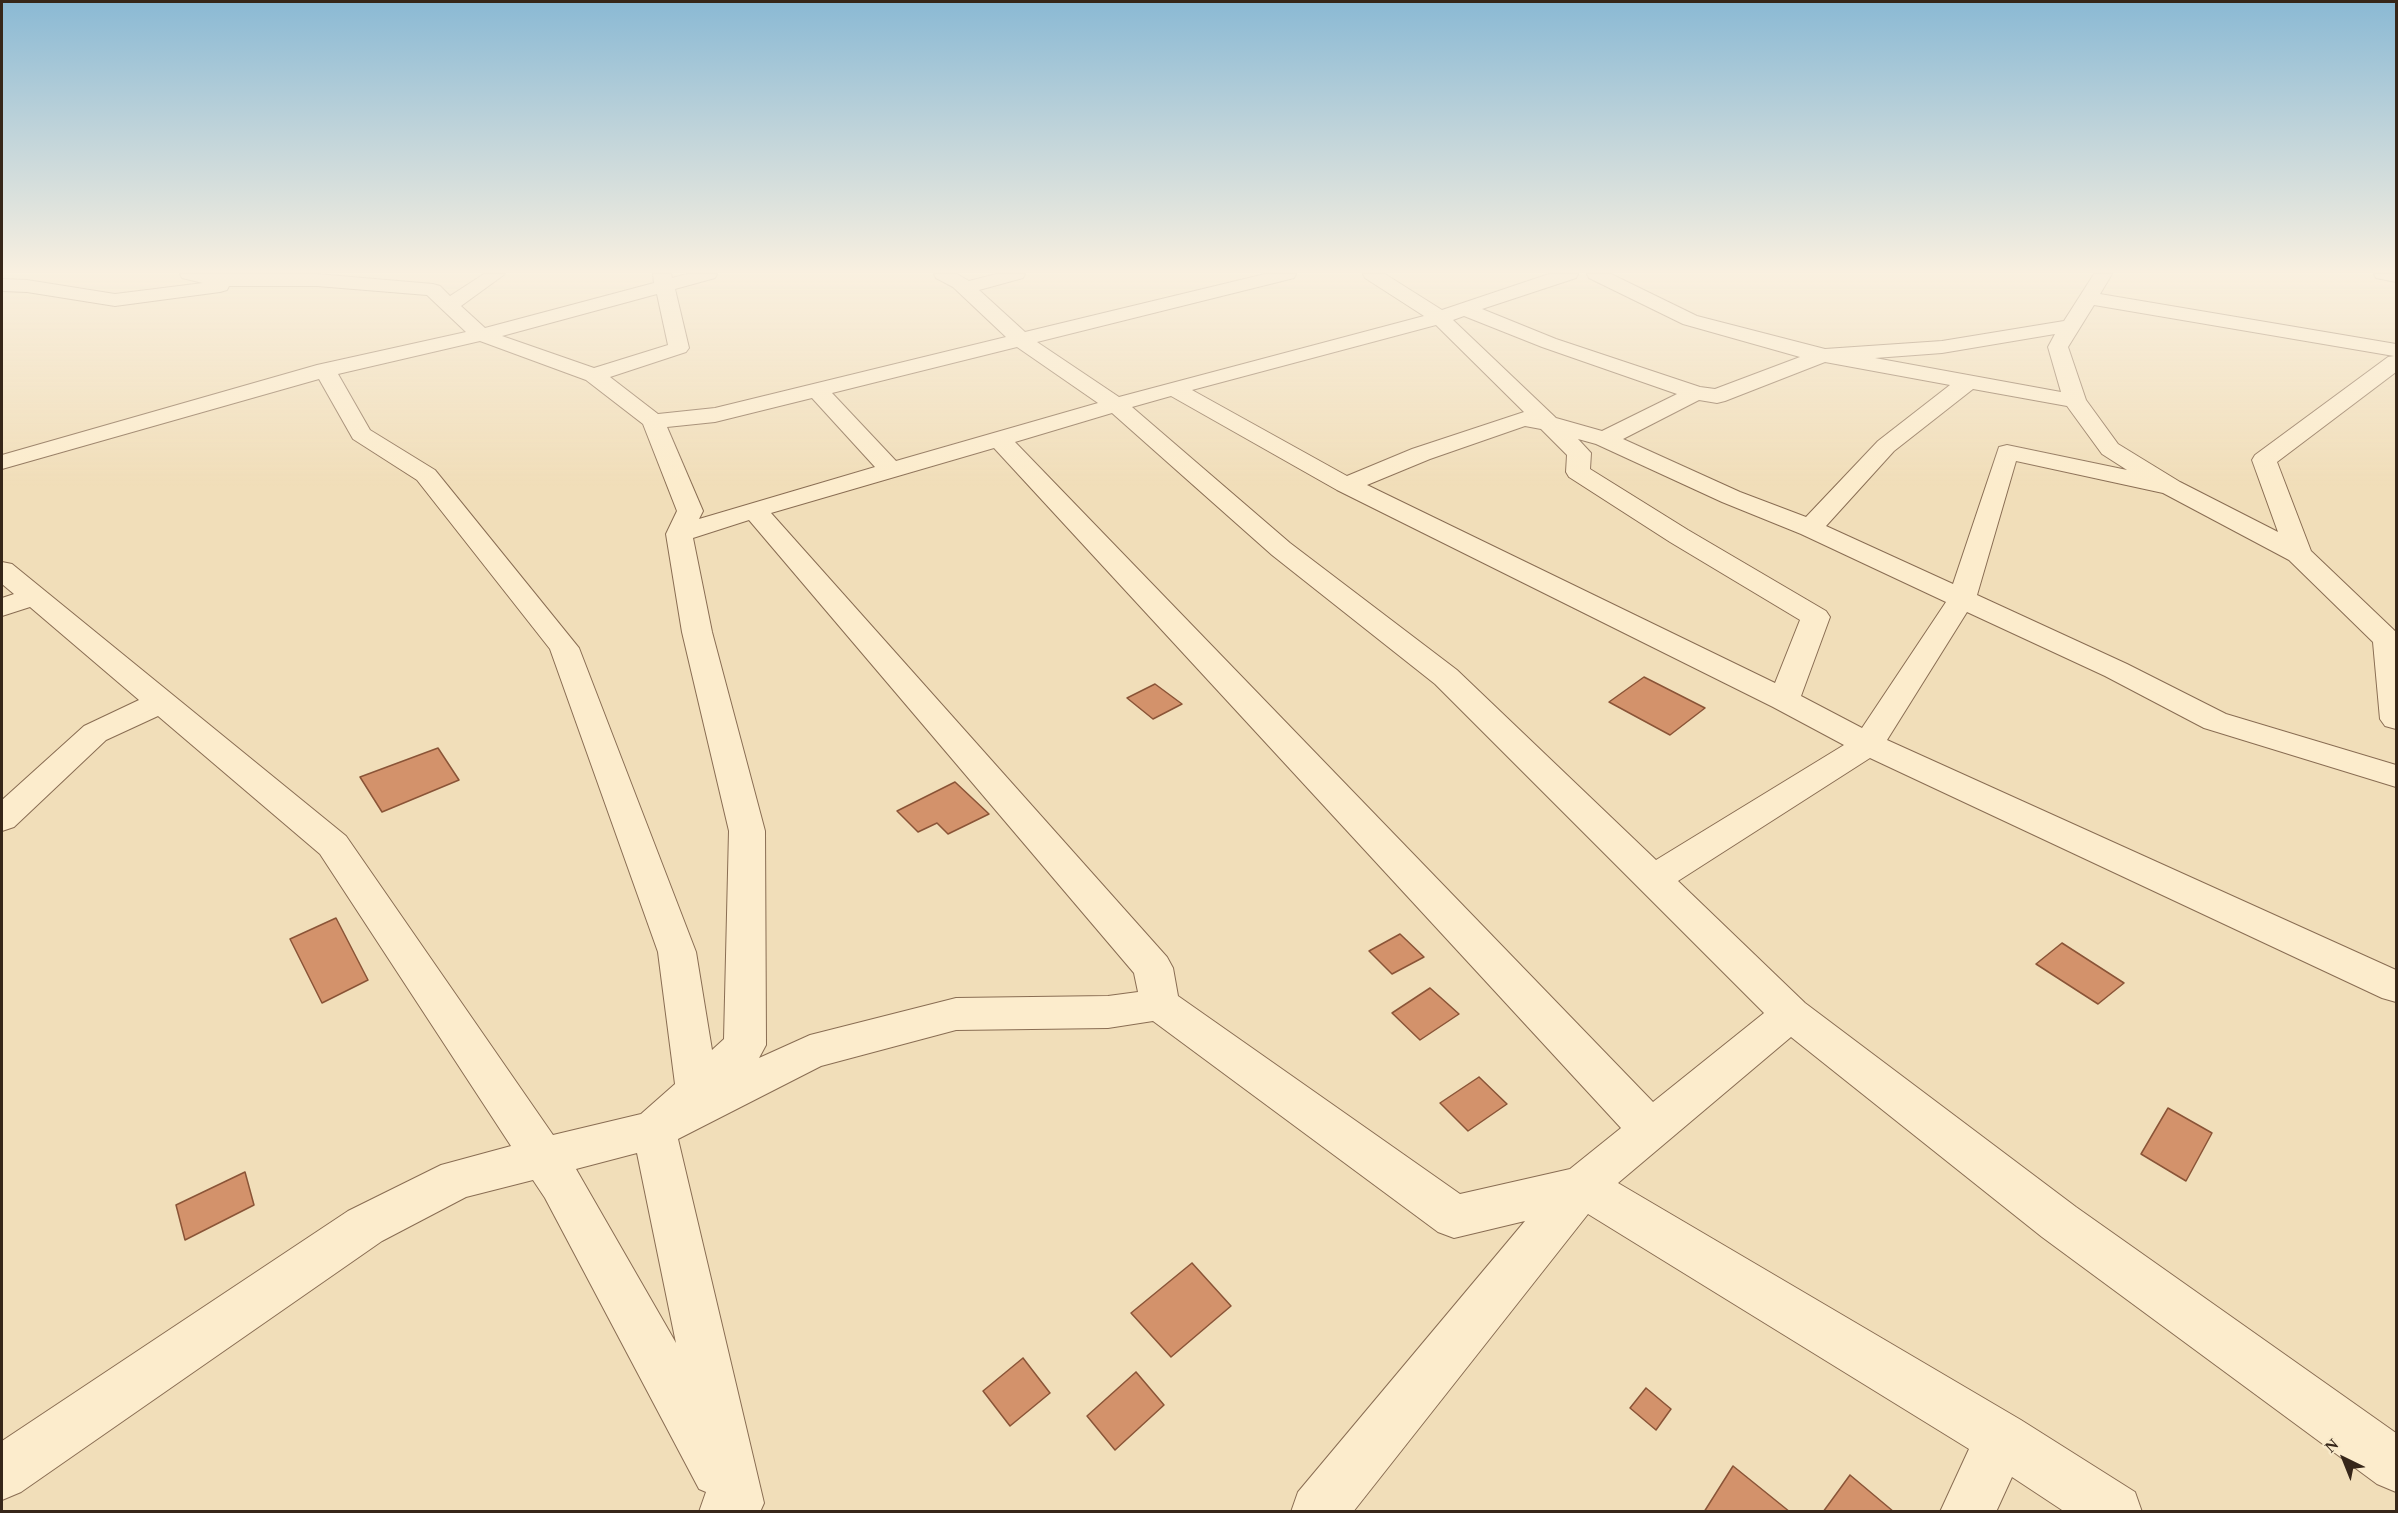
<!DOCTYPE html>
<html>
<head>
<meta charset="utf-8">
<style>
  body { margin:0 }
  #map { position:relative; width:2398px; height:1513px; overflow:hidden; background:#f1deb9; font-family:Georgia,serif }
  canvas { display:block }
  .frame { position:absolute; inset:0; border:3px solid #362619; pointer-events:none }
  .north { position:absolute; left:2314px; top:1429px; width:60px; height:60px; -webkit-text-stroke:4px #f8e9c9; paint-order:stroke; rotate:317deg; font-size:16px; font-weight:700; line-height:24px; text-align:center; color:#362619 }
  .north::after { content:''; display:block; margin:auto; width:21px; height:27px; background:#362619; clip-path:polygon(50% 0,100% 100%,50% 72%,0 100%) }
</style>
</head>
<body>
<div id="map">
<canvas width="2398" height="1513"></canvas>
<div class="frame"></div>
<div class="north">N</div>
</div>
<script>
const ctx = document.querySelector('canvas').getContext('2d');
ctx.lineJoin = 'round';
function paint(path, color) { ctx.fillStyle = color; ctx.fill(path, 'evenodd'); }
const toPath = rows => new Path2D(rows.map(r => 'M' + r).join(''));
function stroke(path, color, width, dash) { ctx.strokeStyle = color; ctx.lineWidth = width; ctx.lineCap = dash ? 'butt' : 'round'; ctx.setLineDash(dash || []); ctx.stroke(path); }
const building = toPath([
  [1644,677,1705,708,1670,735,1609,702,1644,677],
  [1155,684,1182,704,1153,719,1127,698,1155,684],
  [438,748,459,780,382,812,360,777,438,748],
  [955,782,989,814,948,834,937,823,918,832,897,811,955,782],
  [336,918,368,980,322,1003,290,939,336,918],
  [1400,934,1424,957,1392,974,1369,951,1400,934],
  [2062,943,2124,983,2098,1004,2036,964,2062,943],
  [1430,988,1459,1014,1420,1040,1392,1013,1430,988],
  [1479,1077,1507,1104,1468,1131,1440,1103,1479,1077],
  [2168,1108,2212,1133,2186,1181,2141,1154,2168,1108],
  [245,1172,254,1205,185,1240,176,1205,245,1172],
  [1192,1263,1231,1306,1171,1357,1131,1313,1192,1263],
  [1023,1358,1050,1393,1010,1426,983,1391,1023,1358],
  [1136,1372,1164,1405,1115,1450,1087,1416,1136,1372],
  [1646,1388,1671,1409,1656,1430,1630,1408,1646,1388],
  [1733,1466,1790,1512,1704,1512,1733,1466],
  [1850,1475,1894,1512,1823,1512,1850,1475]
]);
paint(building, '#d3926b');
stroke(building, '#8a5437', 1.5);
const minor = toPath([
  [180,274,317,274,433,284,440,286,450,296,484,274,505,274,461,306,485,328,654,283,653,274,671,274,672,278,687,274,717,274,715,278,675,289,689,348,686,352,610,377,658,414,715,408,1006,337,953,287,936,278,934,274,957,274,969,281,996,274,1025,274,1023,278,979,290,1025,332,1265,274,1296,274,1294,278,1037,342,1119,397,1424,316,1365,278,1363,274,1385,274,1442,310,1549,274,1578,274,1576,278,1482,309,1556,339,1700,387,1715,389,1800,357,1683,324,1589,278,1587,274,1611,274,1697,316,1825,349,1942,341,2064,321,2094,274,2112,274,2100,294,2396,344,2396,372,2277,462,2311,551,2396,632,2396,729,2385,726,2380,719,2373,642,2289,560,2163,493,2016,461,1977,595,2127,664,2226,714,2396,765,2396,787,2204,728,2105,676,1967,612,1887,740,2396,970,2396,1002,2382,998,1870,758,1678,881,1805,1003,2076,1207,2396,1433,2396,1492,2377,1484,2042,1237,1791,1037,1618,1183,2021,1420,2135,1492,2142,1512,2065,1512,2012,1477,1996,1512,1940,1512,1969,1449,1588,1214,1353,1512,1291,1512,1298,1492,1525,1221,1454,1238,1438,1232,1153,1021,1108,1028,956,1030,821,1066,678,1139,764,1503,760,1512,699,1512,706,1492,699,1489,545,1198,533,1180,466,1197,382,1241,21,1492,2,1500,2,1441,348,1211,441,1165,511,1146,320,854,158,716,106,740,14,827,2,831,2,800,84,726,139,700,30,607,2,616,2,598,14,594,2,584,2,562,12,564,346,836,553,1135,641,1114,675,1084,658,952,550,649,417,480,353,439,319,379,2,469,2,455,317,365,466,332,427,295,317,286,229,286,227,290,220,292,115,306,27,292,2,291,2,279,27,280,115,294,203,283,182,278,180,274],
  [657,294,668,345,594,368,502,336,657,294],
  [2094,305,2394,356,2388,357,2255,455,2252,460,2278,532,2180,482,2118,444,2086,400,2068,347,2094,305],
  [1464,316,1542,347,1677,394,1602,431,1556,418,1453,320,1464,316],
  [1436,325,1524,412,1412,449,1347,476,1192,390,1436,325],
  [2055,334,2048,347,2061,392,1875,358,1942,353,2055,334],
  [480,341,586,380,643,424,677,511,666,534,682,632,729,831,724,1039,712,1050,696,952,579,648,435,470,370,430,338,374,480,341],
  [1017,347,1098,403,896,461,832,393,1017,347],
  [1825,362,1950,385,1878,441,1806,517,1740,492,1623,439,1699,400,1717,403,1725,401,1825,362],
  [1973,389,2067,406,2102,454,2127,470,2007,445,1999,447,1953,584,1826,526,1894,451,1973,389],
  [1171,396,1337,490,1773,707,1844,745,1656,860,1457,670,1290,543,1132,407,1171,396],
  [812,398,875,467,699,519,703,511,667,427,715,422,812,398],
  [1112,413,1272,555,1435,684,1764,1013,1653,1102,1015,442,1112,413],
  [1525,426,1541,429,1567,455,1566,472,1569,477,1670,542,1800,620,1775,683,1367,485,1430,459,1525,426],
  [1578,439,1596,444,1722,502,1801,534,1946,602,1862,728,1801,696,1830,617,1826,611,1688,530,1590,469,1591,453,1578,439],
  [994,448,1621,1128,1570,1169,1460,1194,1178,996,1173,968,1167,957,771,513,994,448],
  [749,520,1134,973,1138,992,1108,996,956,998,810,1035,759,1058,766,1045,765,831,712,632,693,538,749,520],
  [637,1153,676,1343,576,1169,637,1153],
  [2374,274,2396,274,2396,282,2376,278,2374,274]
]);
stroke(minor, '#896d53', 2);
paint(minor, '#fceccc');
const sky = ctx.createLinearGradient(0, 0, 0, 486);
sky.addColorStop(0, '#8ab9d4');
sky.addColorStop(0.56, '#f9f0e0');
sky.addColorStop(1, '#f9f0e000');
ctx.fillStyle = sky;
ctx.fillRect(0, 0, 2398, 486);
</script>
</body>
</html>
